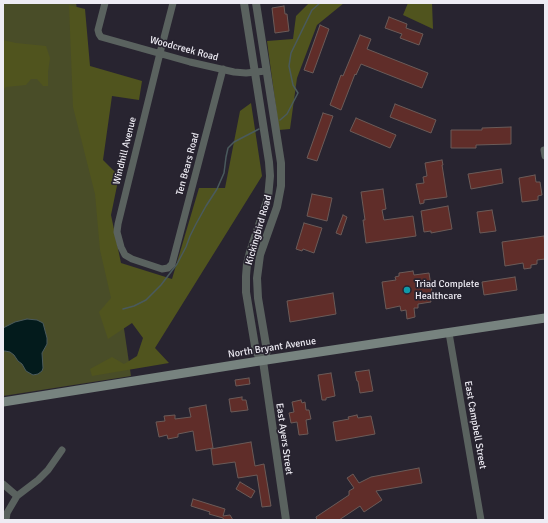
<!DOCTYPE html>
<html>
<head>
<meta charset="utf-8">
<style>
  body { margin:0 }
  #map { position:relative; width:548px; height:523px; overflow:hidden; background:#282430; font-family:Signika,sans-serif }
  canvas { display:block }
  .frame { position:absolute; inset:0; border:4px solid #eeecf4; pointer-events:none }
</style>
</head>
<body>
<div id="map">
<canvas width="548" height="523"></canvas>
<div class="frame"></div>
</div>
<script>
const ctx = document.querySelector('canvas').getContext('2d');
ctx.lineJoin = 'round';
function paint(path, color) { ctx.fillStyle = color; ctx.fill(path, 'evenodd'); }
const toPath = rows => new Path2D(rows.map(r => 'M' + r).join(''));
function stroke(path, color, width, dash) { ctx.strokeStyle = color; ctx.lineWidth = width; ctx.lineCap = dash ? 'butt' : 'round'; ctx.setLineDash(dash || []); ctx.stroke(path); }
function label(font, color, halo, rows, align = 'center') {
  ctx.font = font + ' Signika,sans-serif'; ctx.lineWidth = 3.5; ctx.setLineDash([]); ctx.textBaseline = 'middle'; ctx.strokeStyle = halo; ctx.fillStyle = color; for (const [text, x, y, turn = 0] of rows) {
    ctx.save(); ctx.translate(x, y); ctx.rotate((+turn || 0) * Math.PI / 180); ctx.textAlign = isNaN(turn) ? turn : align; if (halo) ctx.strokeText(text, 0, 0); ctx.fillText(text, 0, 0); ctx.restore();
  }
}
paint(toPath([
  [3,3,76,3,131,376,3,396]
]), '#494d28');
paint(toPath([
  [309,3,344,3,317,25,297,78,290,129,279,130,267,41,293,39,296,16],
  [408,3,432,3,433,29,403,15],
  [69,5,85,9,90,66,142,81,139,100,112,96,103,160,119,176,111,215,121,263,172,279,199,188,225,188,240,111,251,103,262,176,155,348,169,363,92,376,90,369,112,357,124,364,137,356,143,338,132,323,108,339,99,312,111,298,100,250,95,194,73,107],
  [3,40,16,43,46,46,50,58,48,72,48,86,43,86,37,79,31,79,26,85,6,87,3,90]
]), '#50541e');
const water = toPath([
  [27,319,37,320,43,323,47,338,47,344,42,353,43,368,42,371,38,374,33,375,26,371,22,364,18,361,14,355,10,352,5,351,3,351,3,328,15,322,27,319]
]);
paint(water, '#031b1c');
stroke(water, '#4a5a5d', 1);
stroke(toPath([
  [280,120,287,114,298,93,293,85,289,66,291,53,312,10,320,3],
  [123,309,134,306,146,300,161,285,177,264,186,247,190,236,196,224,206,206,217,189,224,173,226,157,228,148,234,142,259,129]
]), '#4a5a5d', 1.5);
const building = toPath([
  [284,6,285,14,287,14,289,31,275,33,272,8,284,6],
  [389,17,407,24,406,28,423,34,419,45,400,38,402,34,385,28,389,17],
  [320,25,329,29,313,73,304,70,320,25],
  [360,35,371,39,367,49,428,73,422,88,361,64,356,75,355,74,341,110,330,105,341,75,343,76,360,35],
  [395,104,436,120,431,133,390,117,395,104],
  [323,113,333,116,317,161,307,158,323,113],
  [356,118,396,135,390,148,350,131,356,118],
  [511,127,511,144,476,145,476,148,451,148,451,130,482,130,482,128,511,127],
  [442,160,443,165,442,165,447,197,424,200,424,203,420,204,416,184,424,183,423,177,427,176,425,163,442,160],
  [501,169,503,183,471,189,468,174,501,169],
  [535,175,536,182,540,182,542,195,538,196,538,200,522,202,519,178,535,175],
  [383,189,386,209,382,210,384,220,413,216,416,236,366,243,363,220,365,220,361,192,383,189],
  [312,194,332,198,327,221,307,216,312,194],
  [448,206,452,229,431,233,431,231,424,232,421,211,448,206],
  [492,210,496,231,480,233,477,212,492,210],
  [343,215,347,217,341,235,336,233,343,215],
  [304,223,322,228,314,253,303,249,302,251,296,249,304,223],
  [544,236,545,244,545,259,537,260,537,264,531,265,531,268,524,269,523,263,505,266,502,242,544,236],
  [413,271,414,275,429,273,433,298,430,298,431,302,418,304,418,308,414,308,415,317,407,319,406,310,401,311,400,306,386,309,382,282,396,280,395,277,399,276,399,273,413,271],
  [515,277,517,290,484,295,482,282,515,277],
  [333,293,336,314,290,322,287,301,333,293],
  [369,370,373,391,360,393,358,381,357,381,355,372,369,370],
  [331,373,335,396,326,398,326,400,322,400,318,375,331,373],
  [249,378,250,384,236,386,235,380,249,378],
  [242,397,242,400,246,400,248,410,231,412,229,399,242,397],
  [301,400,302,403,305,402,306,410,309,410,311,419,306,420,308,434,299,435,297,422,291,423,289,413,294,412,292,402,301,400],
  [206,405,213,448,196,451,193,431,178,434,178,437,168,439,167,435,159,437,156,422,165,421,164,416,175,415,175,419,191,417,189,408,206,405],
  [357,415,358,418,371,416,375,434,336,441,333,422,349,419,348,417,357,415],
  [251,442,255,466,264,464,271,506,262,507,257,475,238,478,235,462,213,465,211,449,251,442],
  [419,468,422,483,376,491,382,500,364,512,360,506,339,520,317,520,316,517,349,495,349,491,354,488,347,478,353,474,359,483,371,477,419,468],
  [240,482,255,491,251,498,236,489,240,482],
  [193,499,225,509,223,516,230,515,233,520,224,520,223,518,209,514,210,512,191,506,193,499]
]);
paint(building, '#602d29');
stroke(building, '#6b5b58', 1);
stroke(toPath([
  [105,3,98,30,99,34,101,37,190,62,234,72,246,73,266,71],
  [173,3,160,53,118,224,117,232,121,247,125,255,132,259,162,269,168,268,172,264,223,69],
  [544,150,545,156],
  [449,333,481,520],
  [3,484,17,496],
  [6,520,7,513,17,496,38,480,48,470,62,450]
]), '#5a625f', 7);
stroke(toPath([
  [244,3,269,162,270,176,268,198,250,252,247,264,246,276,246,292,256,352,263,361,286,520],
  [256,3,281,163,281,186,277,207,260,255,257,278,258,298,267,351,263,361]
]), '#5a625f', 8);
stroke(toPath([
  [3,402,253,362,545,318]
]), '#77837f', 9);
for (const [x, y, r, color] of [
  [407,290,4,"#0f9aa8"]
]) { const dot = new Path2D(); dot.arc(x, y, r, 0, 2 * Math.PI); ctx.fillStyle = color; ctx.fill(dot); stroke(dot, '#282430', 1.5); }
label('10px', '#eeecf4', '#282430', [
  ["Woodcreek Road",184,49,15],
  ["Windhill Avenue",125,151,-76],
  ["Ten Bears Road",188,164,-75],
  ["Kickingbird Road",259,230,-74],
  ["North Bryant Avenue",272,348,-9],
  ["East Campbell Street",475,425,80],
  ["East Ayers Street",284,439,82]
]);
label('10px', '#eeecf4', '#282430', [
  ["Triad Complete",415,284],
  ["Healthcare",415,296]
], 'left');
</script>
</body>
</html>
